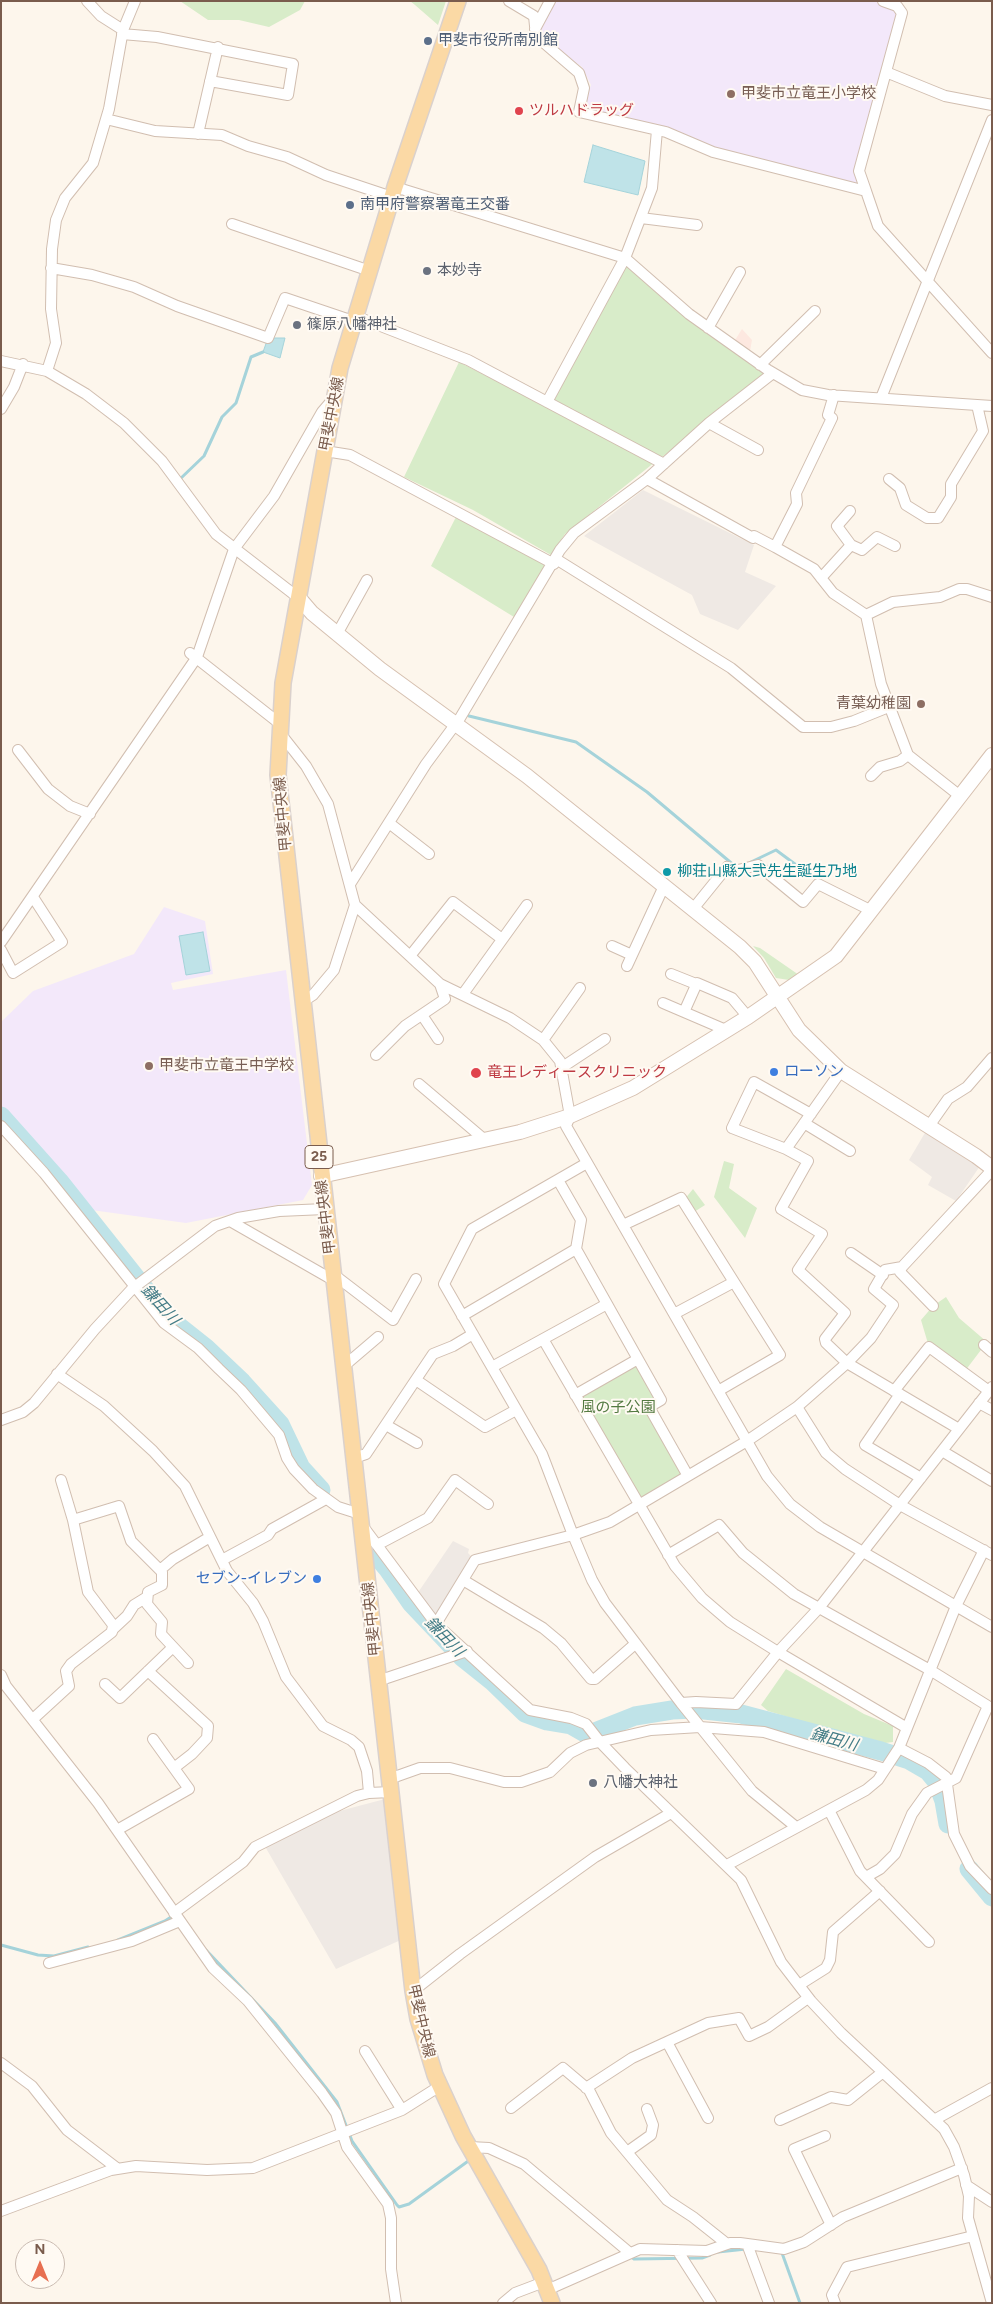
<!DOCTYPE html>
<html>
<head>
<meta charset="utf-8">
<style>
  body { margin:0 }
  #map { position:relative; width:993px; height:2304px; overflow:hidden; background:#fdf6ec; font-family:Figtree,sans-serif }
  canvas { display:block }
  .frame { position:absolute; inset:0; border:2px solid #7a5c4d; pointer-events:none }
  .north { position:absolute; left:15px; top:2239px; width:50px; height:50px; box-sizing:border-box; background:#fffaf3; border:1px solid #cabbb1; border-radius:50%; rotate:0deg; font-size:14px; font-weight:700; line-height:20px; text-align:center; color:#7a5c4d }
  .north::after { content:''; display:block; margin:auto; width:18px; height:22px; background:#e76f51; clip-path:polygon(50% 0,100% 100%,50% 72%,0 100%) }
</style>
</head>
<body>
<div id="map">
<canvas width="993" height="2304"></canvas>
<div class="frame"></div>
<div class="north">N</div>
</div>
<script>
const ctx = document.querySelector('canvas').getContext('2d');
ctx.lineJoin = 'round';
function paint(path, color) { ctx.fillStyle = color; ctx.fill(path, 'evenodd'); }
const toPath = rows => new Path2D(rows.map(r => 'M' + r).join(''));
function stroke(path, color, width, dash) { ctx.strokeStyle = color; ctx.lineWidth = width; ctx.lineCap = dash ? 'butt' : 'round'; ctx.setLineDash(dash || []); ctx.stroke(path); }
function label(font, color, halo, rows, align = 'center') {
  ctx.font = font + ' Figtree,"Noto Sans JP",sans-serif'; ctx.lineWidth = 4; ctx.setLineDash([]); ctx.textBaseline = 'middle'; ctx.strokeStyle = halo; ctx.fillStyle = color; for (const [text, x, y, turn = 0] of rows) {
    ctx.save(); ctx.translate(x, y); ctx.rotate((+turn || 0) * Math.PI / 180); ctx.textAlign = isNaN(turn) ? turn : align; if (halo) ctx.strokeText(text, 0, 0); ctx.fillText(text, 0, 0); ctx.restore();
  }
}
paint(toPath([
  [742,329,752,340,750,351,732,345]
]), '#fde8e0');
paint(toPath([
  [643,490,754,545,745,572,776,586,738,630,700,614,692,595,584,536],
  [929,1126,980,1166,956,1201,928,1185,932,1177,909,1160],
  [453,1541,469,1549,468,1553,475,1560,436,1624,417,1594],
  [385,1799,403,1939,336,1969,263,1843,332,1813]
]), '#efe9e4');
paint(toPath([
  [555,1,874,1,890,6,898,12,866,125,856,170,857,184,711,147,588,111,584,104,591,85,582,67,540,37,542,26],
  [164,907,205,921,213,974,171,983,173,990,286,970,312,1185,303,1200,186,1223,84,1209,1,1111,1,1022,33,991,134,954]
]), '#f3e8fa');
paint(toPath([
  [180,1,305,1,300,10,269,27,239,20,208,20],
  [410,1,446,1,438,25,415,5],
  [626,261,770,373,658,460,550,401],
  [459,362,655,462,565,534,551,555,473,510,404,477],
  [456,517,548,565,514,617,431,566],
  [753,946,760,948,799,975,789,980,776,978,764,958],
  [724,1161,734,1164,729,1188,757,1208,745,1238,714,1197],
  [693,1189,705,1205,691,1214,684,1200],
  [946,1297,959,1318,987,1342,965,1371,929,1347,921,1320,933,1306],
  [635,1361,655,1398,647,1407,685,1475,639,1502,579,1399],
  [786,1669,864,1714,893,1726,893,1742,878,1744,768,1711,761,1705]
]), '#d8ecc9');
const water = toPath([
  [593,145,645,161,638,195,584,182,593,145],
  [268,338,285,338,280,358,263,352,268,338],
  [203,932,210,971,186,975,179,936,203,932]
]);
paint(water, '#bfe3e8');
stroke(water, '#a5d3da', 1);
stroke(toPath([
  [179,480,204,456,222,417,236,403,251,357,263,352],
  [469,716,576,742,647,792,736,867],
  [751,862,776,850,807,873],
  [118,1940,165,1921,174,1915],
  [1,1945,38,1955,54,1956,88,1947],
  [206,1950,275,2023,337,2102,352,2141,397,2205,399,2207,409,2204,471,2159],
  [718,2252,746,2249],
  [780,2252,782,2253,800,2303],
  [630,2256,634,2259,702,2258,710,2255]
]), '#a5d3da', 3);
stroke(toPath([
  [1,1116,59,1181,167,1317,206,1348,242,1382,280,1424,301,1468,321,1490],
  [370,1548,387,1568,411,1603,462,1657,492,1681,525,1713,547,1721,571,1725,585,1733],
  [597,1731,635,1716,672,1710,695,1709,741,1714,881,1751,909,1760,928,1771,937,1782,944,1801,948,1824],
  [969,1869,992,1897]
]), '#bfe3e8', 19);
const street = toPath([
  [87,1,101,16,123,30],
  [509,1,534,16,536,36,579,73,584,88,579,112,666,132,713,152,866,191,859,171,902,13,897,6,883,1],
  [535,29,550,1],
  [122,34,157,37,293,64,288,95,210,81],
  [886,72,945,96,992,105],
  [106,119,155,131,222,135,248,146,287,157,326,175,392,197],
  [198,134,218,47],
  [395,187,625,258,689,314,768,370,802,390,828,395,992,406],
  [866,191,878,226,992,353],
  [641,218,697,225],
  [232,224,370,271],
  [51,268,92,275,134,287,177,306,268,338,285,298,353,321],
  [355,316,468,360,664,464],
  [708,328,740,272],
  [1,361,47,371,86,394,124,423,162,461,216,534,300,599],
  [760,365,815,311],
  [47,371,56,343,51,309,52,249,56,220,65,198,93,163,109,109,123,30,135,1],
  [834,395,828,415,832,418,796,493,797,504,775,547,814,569,833,593,866,615,881,684,908,755,960,796],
  [881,398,992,120],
  [547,402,625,258,652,188,657,130],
  [1,409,14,387,23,364],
  [709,423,758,450],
  [325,451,350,455,554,564],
  [647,479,753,538,754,536,775,547],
  [889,479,900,488,906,505,927,518,938,518,951,497,951,484,983,431,977,405],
  [851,545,862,550,877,537,895,546],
  [556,559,731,668,803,727,831,727,854,721,891,706],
  [821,578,851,545,837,526,850,511],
  [866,615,893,602,940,597,959,589,967,589,992,597],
  [337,634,367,580],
  [190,653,279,723],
  [280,733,306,766,328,804,355,905,440,984,510,1018,543,1040,560,1061,570,1116,566,1126,767,1476,790,1504,820,1527,992,1627],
  [18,750,48,789,70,806,90,814],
  [871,776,880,767,900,761,908,755],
  [389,823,429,854],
  [350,884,426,764,460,718,560,550,574,533,647,479,709,423,773,373],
  [693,909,727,867,734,871,758,865,803,902,818,884,870,910],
  [1,942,197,657,234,549,274,496,322,412,334,398],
  [612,946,632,955],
  [1,950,13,973,62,942,33,897],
  [410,956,453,902,502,939],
  [627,966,664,886],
  [671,974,696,984],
  [463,994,527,905],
  [302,1002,313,995,334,970,355,905],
  [663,1003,726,1030],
  [684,1012,697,983,732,998,748,1017],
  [422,1015,438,1039],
  [543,1040,580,988],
  [376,1055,405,1026,445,999,440,984],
  [561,1068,605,1039],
  [419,1084,485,1140],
  [811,1114,754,1082,732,1128,786,1149,808,1161,781,1209,822,1234,798,1270,845,1313,825,1339,826,1343,847,1363,959,1429],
  [804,1123,850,1151],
  [1,1126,44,1173,164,1323,198,1348,219,1369,241,1390,279,1435,287,1458,294,1469,313,1489,338,1507,360,1514],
  [929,1126,948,1099,967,1087,992,1058],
  [786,1149,841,1071],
  [587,1163,472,1229,444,1284,542,1454,573,1535,592,1580,605,1603,681,1703,752,1791,796,1827],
  [558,1180,581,1220,576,1249,661,1400,649,1407,688,1476],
  [230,1221,333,1280],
  [623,1225,681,1198,780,1355,718,1391],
  [851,1253,883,1275],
  [902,1267,900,1272,933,1306],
  [333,1274,393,1320,416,1279],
  [674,1314,734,1282],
  [462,1316,576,1249],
  [543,1339,675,1566,702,1598,730,1622,778,1652,907,1728],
  [984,1345,992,1352],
  [344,1366,378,1337],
  [492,1367,607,1304],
  [57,1374,104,1406,153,1451,185,1486,227,1571,253,1603,263,1621,286,1677,323,1726,351,1740,359,1747,367,1771,369,1793],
  [416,1380,485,1427,516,1410],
  [894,1391,929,1347,989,1391],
  [900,1394,865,1445,921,1478],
  [575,1395,638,1359],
  [979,1403,992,1410],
  [797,1407,826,1453,845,1469,900,1505,992,1555],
  [1,1420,23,1412,34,1403,95,1329,132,1289,215,1226,238,1218,279,1211,325,1209],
  [386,1425,417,1443],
  [942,1451,992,1481],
  [354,1458,366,1454,433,1354,453,1346,473,1334],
  [73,1520,119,1506,131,1541,162,1572,162,1585,148,1592,147,1604,162,1622,161,1634,188,1663],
  [362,1525,436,1624,530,1710,571,1718,586,1724,600,1742,625,1768,741,1880,781,1962,811,2001,841,2033,944,2129,954,2147,964,2175,969,2196,968,2218,992,2303],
  [377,1545,428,1518,455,1480,488,1504],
  [668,1555,719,1525,743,1553,794,1594,930,1670,988,1706,956,1778,927,1793,912,1814,895,1854,880,1869,866,1877],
  [222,1560,268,1535,272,1529,326,1499],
  [160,1570,173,1559,210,1537],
  [463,1580,543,1628,561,1643,591,1679,595,1679,635,1644],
  [436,1624,475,1560,573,1535,610,1522,747,1441,797,1407,847,1363,871,1338,893,1305,874,1289,885,1270,902,1267,992,1170],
  [112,1630,127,1616,134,1605,147,1597],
  [148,1671,208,1726,207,1738,192,1754,174,1768],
  [1,1675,6,1686,98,1803,213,1968,248,2001,322,2093,336,2113,347,2147,388,2204,391,2218,391,2269,396,2303],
  [378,1681,467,1651],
  [105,1684,120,1698,173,1647],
  [681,1703,696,1702,736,1704,778,1652,819,1608,992,1387],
  [33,1719,69,1686,66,1671,71,1664,112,1632,113,1625,88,1592,73,1520,61,1480],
  [899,1748,928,1763,946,1777,954,1834,970,1866,992,1889],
  [389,1779,420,1768,450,1768,504,1782,521,1782,550,1772,570,1753,586,1745,651,1730,700,1727,764,1732,885,1769],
  [829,1810,860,1871,929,1942],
  [117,1830,189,1789,153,1739],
  [727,1865,866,1790,878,1780,899,1748,956,1606,984,1550],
  [174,1913,243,1862,255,1847,357,1796,369,1793,391,1792],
  [49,1963,132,1941,180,1921],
  [799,1985,826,1968,830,1960,833,1932,880,1891],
  [413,1991,460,1954,595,1857,671,1813],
  [667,2042,708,2118],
  [365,2051,402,2110],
  [1,2063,32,2086,67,2130,118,2169],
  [586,2088,632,2058,708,2023,739,2018,749,2036,768,2027,808,1998],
  [511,2108,563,2068,589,2090,611,2133,667,2200,693,2217,727,2244],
  [780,2120,831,2097,848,2100,883,2072],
  [934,2120,992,2088],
  [825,2136,794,2149,831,2225],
  [470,2147,489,2148,524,2164,630,2253],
  [627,2152,651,2135,653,2125,647,2109],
  [966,2185,992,2202],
  [1,2211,111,2170,136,2166,207,2170,253,2168,402,2110,440,2086],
  [747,2244,769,2303],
  [677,2250,711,2303],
  [547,2290,640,2249,707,2251,730,2243,740,2243,784,2249,804,2242,843,2217,962,2168],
  [503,2303,515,2293,544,2282],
  [835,2303,832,2295,847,2267,973,2236]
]);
const secondary = toPath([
  [300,599,312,613,380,669,527,776,740,947,755,962,799,1030,841,1071,976,1156,992,1168],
  [321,1176,520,1132,570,1116,633,1088,748,1017,836,956,992,755]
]);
const primary = toPath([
  [458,1,395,187,340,368,283,683,278,775,413,1991,418,2019,435,2075,463,2136,539,2270,552,2303]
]);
stroke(street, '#d1beb0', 12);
stroke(secondary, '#d6c0b0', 16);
stroke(primary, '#dad1cd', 18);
stroke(street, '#fff', 10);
stroke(secondary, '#fff', 14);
stroke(primary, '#fbd9a5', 15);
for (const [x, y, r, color] of [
  [428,41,5,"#5c6f8a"],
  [731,94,5,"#8d6e63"],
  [519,111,5,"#e0444e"],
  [350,205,5,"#5c6f8a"],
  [427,271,5,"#6b7280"],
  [297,325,5,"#6b7280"],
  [921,704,5,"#8d6e63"],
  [667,872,5,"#0f9aa8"],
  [149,1066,5,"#8d6e63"],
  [774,1072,5,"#3f7fe0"],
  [476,1073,6,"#e0444e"],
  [317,1579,5,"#3f7fe0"],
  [593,1783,5,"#6b7280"]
]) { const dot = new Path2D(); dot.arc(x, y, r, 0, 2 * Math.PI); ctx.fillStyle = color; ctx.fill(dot); stroke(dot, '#fffaf3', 2); }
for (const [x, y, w] of [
  [319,1157,28]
]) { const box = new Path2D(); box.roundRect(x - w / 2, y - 11.5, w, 23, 4); ctx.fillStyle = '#fffaf3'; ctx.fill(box); stroke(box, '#7a5c4d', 1); }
label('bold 14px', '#7a5c4d', null, [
  ["25",319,1157]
]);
label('15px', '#4e5e75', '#fffaf3', [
  ["甲斐市役所南別館",438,41],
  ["南甲府警察署竜王交番",360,205]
], 'left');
label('15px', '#785e54', '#fffaf3', [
  ["甲斐市立竜王小学校",741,94],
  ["青葉幼稚園",911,704,"right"],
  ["甲斐市立竜王中学校",159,1066]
], 'left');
label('15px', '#be3a42', '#fffaf3', [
  ["ツルハドラッグ",529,111],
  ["竜王レディースクリニック",487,1073]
], 'left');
label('15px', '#5b616d', '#fffaf3', [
  ["本妙寺",437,271],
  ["篠原八幡神社",307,325],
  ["八幡大神社",603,1783]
], 'left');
label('15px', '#7a5c4d', '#fffaf3', [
  ["甲斐中央線",332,414,-79],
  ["甲斐中央線",283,814,-95],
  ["甲斐中央線",326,1217,-97],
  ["甲斐中央線",372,1619,-96],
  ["甲斐中央線",421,2021,77]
]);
label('15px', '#0d838f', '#fffaf3', [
  ["柳荘山縣大弐先生誕生乃地",677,872]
], 'left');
label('15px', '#366cbe', '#fffaf3', [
  ["ローソン",784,1072],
  ["セブン-イレブン",307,1579,"right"]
], 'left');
label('15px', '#537a41', '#fffaf3', [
  ["風の子公園",618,1408]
]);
label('italic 16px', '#437c86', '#fffaf3', [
  ["鎌田川",160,1305,48],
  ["鎌田川",444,1637,46],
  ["鎌田川",834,1740,15]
]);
</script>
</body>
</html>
